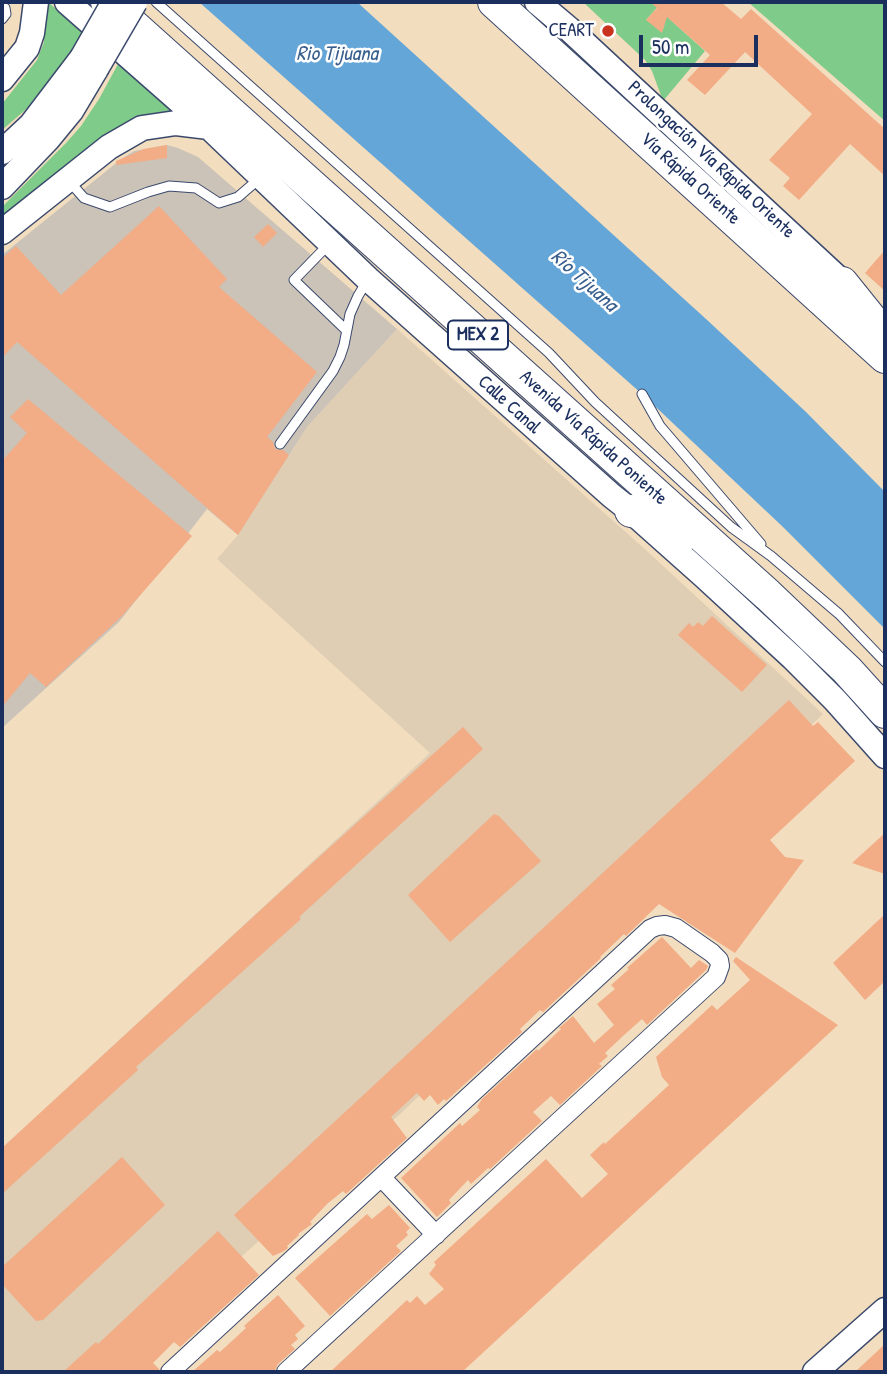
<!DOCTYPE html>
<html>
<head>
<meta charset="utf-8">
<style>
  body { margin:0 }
  #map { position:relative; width:887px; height:1374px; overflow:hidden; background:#f2ddbe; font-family:"Patrick Hand",sans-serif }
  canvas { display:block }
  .frame { position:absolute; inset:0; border:4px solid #1b2f5e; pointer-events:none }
  .scale { position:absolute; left:639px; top:35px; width:119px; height:32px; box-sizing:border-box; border:4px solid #1b2f5e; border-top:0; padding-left:9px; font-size:21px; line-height:24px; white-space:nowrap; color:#1b2f5e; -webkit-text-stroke:5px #fff; paint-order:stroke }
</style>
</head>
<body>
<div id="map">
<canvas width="887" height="1374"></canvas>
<div class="frame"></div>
<div class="scale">50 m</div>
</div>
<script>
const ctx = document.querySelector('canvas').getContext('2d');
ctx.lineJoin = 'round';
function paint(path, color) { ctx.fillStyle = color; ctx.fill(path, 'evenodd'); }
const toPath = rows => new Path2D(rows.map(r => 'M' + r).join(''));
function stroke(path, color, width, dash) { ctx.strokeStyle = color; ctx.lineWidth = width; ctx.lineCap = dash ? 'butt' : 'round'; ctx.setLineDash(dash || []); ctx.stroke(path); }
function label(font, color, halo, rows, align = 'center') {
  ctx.font = font + ' "Patrick Hand",sans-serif'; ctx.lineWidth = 5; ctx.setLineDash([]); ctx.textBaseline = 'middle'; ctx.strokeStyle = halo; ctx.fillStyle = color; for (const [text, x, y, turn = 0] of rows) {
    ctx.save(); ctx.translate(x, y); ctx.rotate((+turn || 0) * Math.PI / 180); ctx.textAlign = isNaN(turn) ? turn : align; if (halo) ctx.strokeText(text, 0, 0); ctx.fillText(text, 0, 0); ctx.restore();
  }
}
paint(toPath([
  [397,329,647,551,823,714,399,1115,113,1372,2,1372,2,1148,430,753,217,559,238,535,307,427]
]), '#dfceb4');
paint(toPath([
  [167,145,178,148,198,157,397,329,307,427,238,535,207,509,119,622,2,728,2,255,120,160,134,151]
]), '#cbc3b8');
paint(toPath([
  [48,2,80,30,82,34,65,64,30,106,2,130,2,104,37,60,44,42,45,6],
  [583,2,662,2,646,20,665,15,705,51,663,101,652,71,645,60],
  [748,2,885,2,885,121],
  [118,64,181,119,170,119,2,227,2,207,66,143,81,126,99,99]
]), '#7fcb8a');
paint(toPath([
  [199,2,357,2,706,319,806,412,885,492,885,629,783,527,642,394]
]), '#65a6d8');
paint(toPath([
  [650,2,721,2,741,19,751,9,885,129,885,176,850,144,799,200,783,186,790,178,769,160,812,114,745,52,705,95,687,80,710,55,667,17,662,33,646,20,657,8],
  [167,145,167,158,116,165,116,161,144,149],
  [159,206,227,279,219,287,317,372,267,437,273,442,275,449,283,450,289,455,238,535,17,342,2,358,2,258,16,246,61,295],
  [268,224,277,233,263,247,254,237],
  [885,250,885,291,865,273],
  [28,399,192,536,122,616,46,687,30,673,2,707,2,461,27,433,10,417],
  [712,616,767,665,742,692,678,635,689,623,693,627,698,622,703,626],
  [789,700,813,726,818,722,855,761,770,840,785,857,804,860,735,953,659,904,626,936,624,934,600,957,601,958,543,1012,540,1010,520,1029,522,1032,446,1101,444,1099,438,1105,430,1095,424,1101,417,1093,391,1117,407,1138,346,1194,343,1191,327,1204,310,1222,312,1224,298,1234,299,1235,287,1246,288,1248,284,1251,273,1256,234,1215],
  [463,727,483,749,299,917,301,919,136,1067,138,1070,2,1194,2,1148,277,895],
  [494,814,499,816,541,861,450,942,408,895],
  [885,833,885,874,852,863],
  [885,914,885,981,865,1000,833,963],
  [662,937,691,968,699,960,708,966,706,970,647,1025,642,1019,623,1036,605,1053,608,1056,599,1064,602,1066,560,1105,551,1096,533,1112,542,1121,490,1169,488,1168,471,1184,468,1180,449,1200,451,1203,437,1217,401,1178,460,1123,462,1126,480,1110,477,1107,482,1099,537,1049,538,1051,561,1029,559,1028,573,1016,594,1043,614,1025,597,1004,615,989,611,985,629,969,627,968],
  [736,957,838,1025,462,1372,330,1372,407,1300,410,1303,417,1296,425,1305,444,1289,429,1274,436,1265,434,1262,546,1159,582,1198,608,1174,590,1155,604,1142,605,1144,669,1085,662,1077,656,1057,712,1005,717,1010,750,980,733,961],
  [122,1157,165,1205,43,1320,36,1321,2,1284,2,1267],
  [389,1205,410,1228,406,1232,408,1235,396,1246,401,1251,330,1316,295,1278,367,1214,372,1219],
  [218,1231,259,1275,180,1347,174,1342,153,1363,159,1369,159,1372,63,1372,96,1342,98,1344],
  [278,1295,305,1326,295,1335,298,1339,291,1345,295,1349,278,1364,275,1370,272,1372,192,1372,217,1350,220,1352,246,1328,244,1326],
  [885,1344,885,1372,855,1372]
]), '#f2ac86');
const lane = toPath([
  [156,2,549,353,595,402,731,527,771,556,839,614,885,662],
  [2,19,6,14,5,8],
  [69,181,84,198,110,207,148,192,169,186,196,188,219,203,238,197,260,178],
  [329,244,294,280,346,330],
  [642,394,660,426,761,544],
  [280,444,333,371,340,357,344,345,350,314,358,296,367,281]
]);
const street = toPath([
  [382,1178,436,1235],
  [170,1372,650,929,657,926,665,925,676,928,712,953,719,960,720,966,716,977,286,1372]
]);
const secondary = toPath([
  [67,2,209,127,368,279,612,496,631,511,704,576,793,658,835,700,885,756],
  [537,2,569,29,855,294],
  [2,79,27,48,32,33,36,2],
  [2,152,31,125,82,58],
  [2,187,48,139,71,111,96,69],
  [2,232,109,147,142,128,176,123,209,127],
  [815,1372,885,1310]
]);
const highway = toPath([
  [107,2,768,595,847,670,885,712],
  [494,2,885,357],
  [842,283,875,324,885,333],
  [631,511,654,515,680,538]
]);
stroke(lane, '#3b496c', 11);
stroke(street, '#3b496c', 20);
stroke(secondary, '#3b496c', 27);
stroke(highway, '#3b496c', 34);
stroke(lane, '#fff', 9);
stroke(street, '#fff', 18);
stroke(secondary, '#fff', 24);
stroke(highway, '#fff', 32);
const secondaryBridge = toPath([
  [82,58,114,2],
  [96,69,135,2]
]);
stroke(secondaryBridge, '#3b496c', 27, []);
stroke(secondaryBridge, '#fff', 24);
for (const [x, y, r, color] of [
  [608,31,7,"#c8321e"]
]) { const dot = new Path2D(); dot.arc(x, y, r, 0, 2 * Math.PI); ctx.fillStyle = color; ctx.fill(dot); stroke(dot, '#fff', 2.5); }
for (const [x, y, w] of [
  [478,335,60]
]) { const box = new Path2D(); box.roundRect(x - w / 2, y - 14.5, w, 29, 5); ctx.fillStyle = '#fff'; ctx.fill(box); stroke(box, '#1b2f5e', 2); }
label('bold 18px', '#1b2f5e', null, [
  ["MEX 2",478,335]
]);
label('19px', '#1b2f5e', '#fff', [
  ["CEART",594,31]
], 'right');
label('19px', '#1b2f5e', '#fff', [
  ["Prolongación Vía Rápida Oriente",711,160,43],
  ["Vía Rápida Oriente",690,179,42],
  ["Calle Canal",509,405,42],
  ["Avenida Vía Rápida Poniente",593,438,42]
]);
label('italic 21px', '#395f8f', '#fff', [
  ["Rio Tijuana",337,54],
  ["Río Tijuana",584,281,42]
]);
</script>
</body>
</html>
